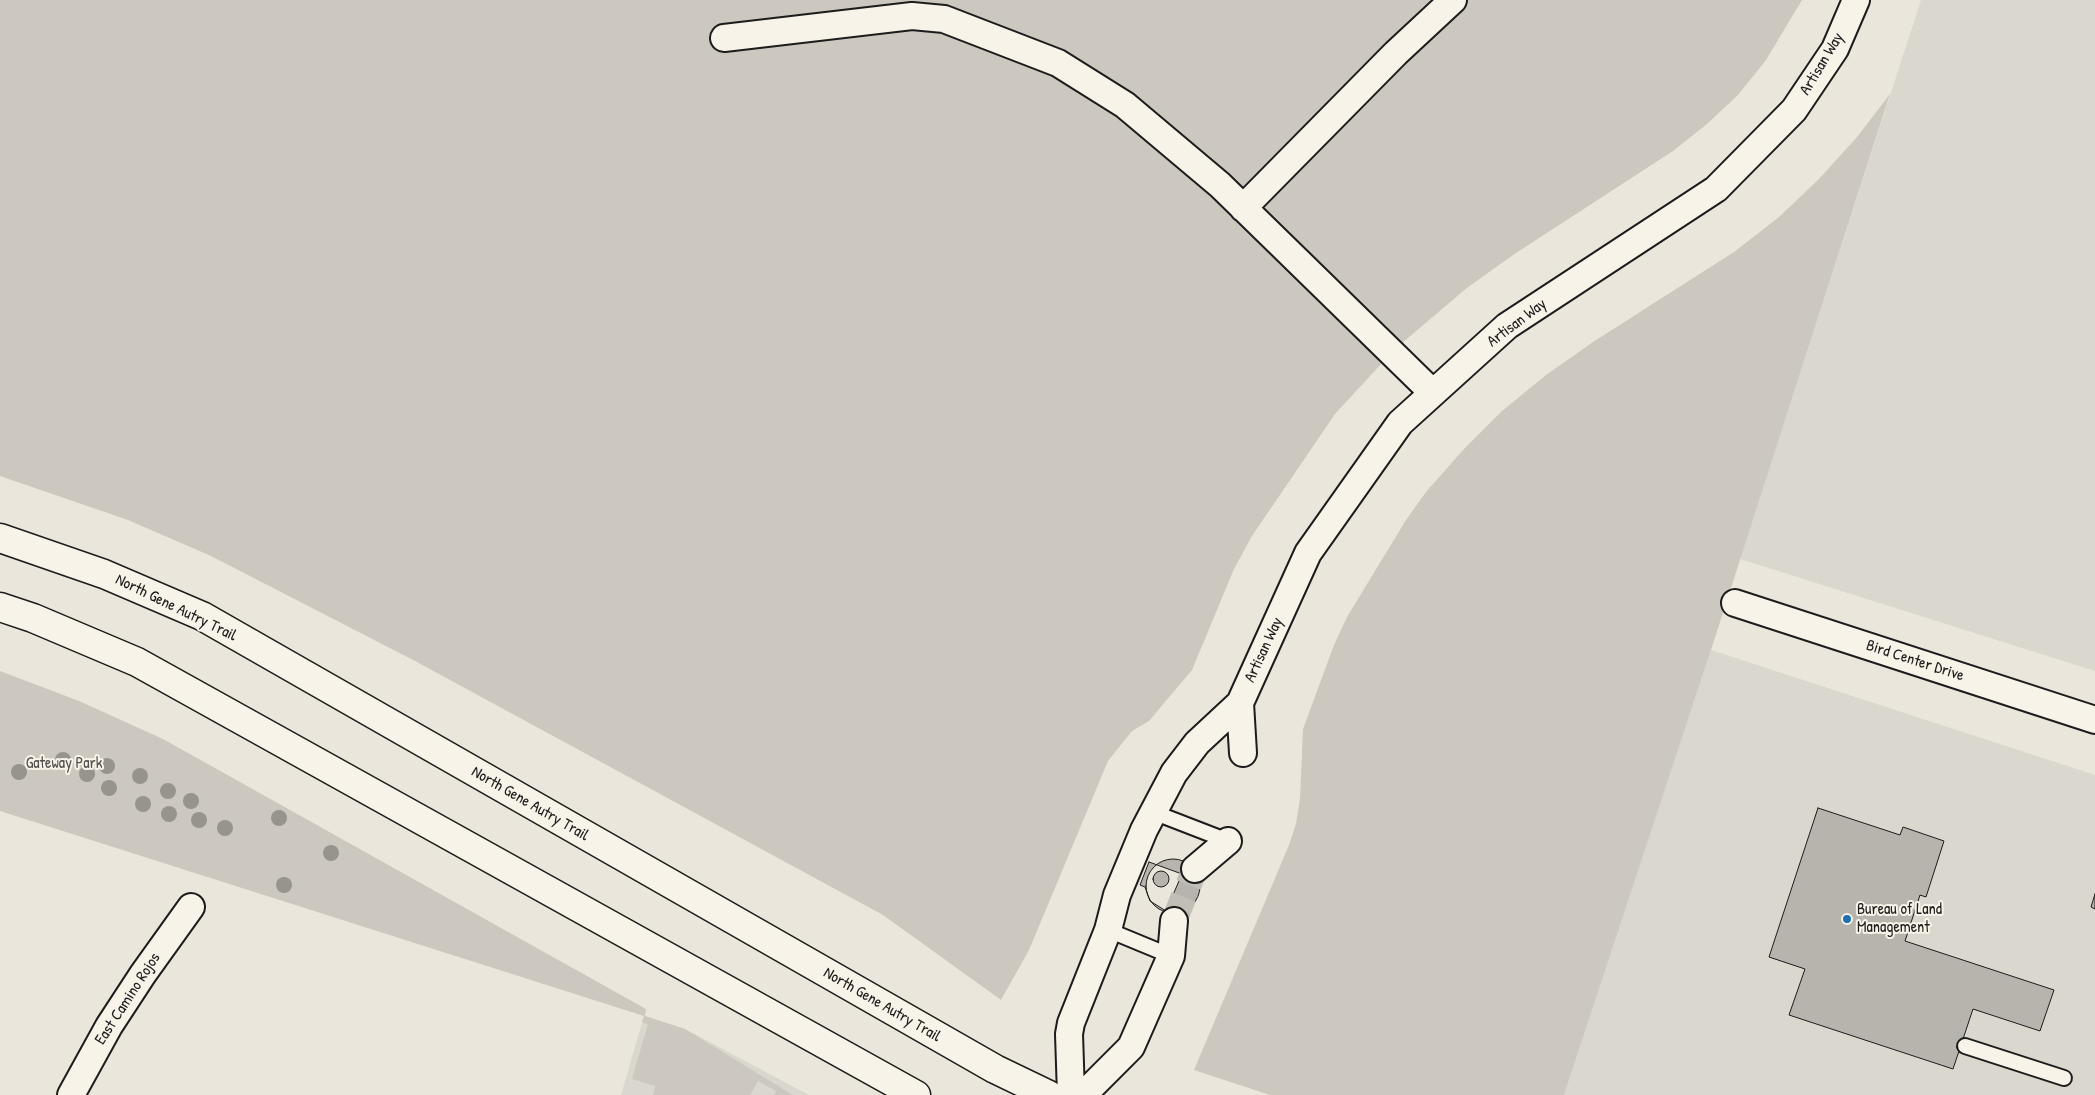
<!DOCTYPE html>
<html>
<head>
<meta charset="utf-8">
<style>
  body { margin:0 }
  canvas { display:block; background:#eae6dc }
</style>
</head>
<body>
<canvas width="2095" height="1095"></canvas>
<script>
const ctx = document.querySelector('canvas').getContext('2d');
ctx.lineJoin = 'round';
function paint(path, color) { ctx.fillStyle = color; ctx.fill(path, 'evenodd'); }
const toPath = rows => new Path2D(rows.map(r => 'M' + r).join(''));
function stroke(path, color, width, dash) { ctx.strokeStyle = color; ctx.lineWidth = width; ctx.lineCap = dash ? 'butt' : 'round'; ctx.setLineDash(dash || []); ctx.stroke(path); }
function label(font, color, halo, rows, align = 'center') {
  ctx.font = font + ' "Patrick Hand",sans-serif'; ctx.lineWidth = 4; ctx.setLineDash([]); ctx.textBaseline = 'middle'; ctx.strokeStyle = halo; ctx.fillStyle = color; for (const [text, x, y, turn = 0] of rows) {
    ctx.save(); ctx.translate(x, y); ctx.rotate((+turn || 0) * Math.PI / 180); ctx.textAlign = isNaN(turn) ? turn : align; if (halo) ctx.strokeText(text, 0, 0); ctx.fillText(text, 0, 0); ctx.restore();
  }
}
paint(toPath([
  [1921,0,2095,0,2095,671,1740,559],
  [1711,650,2095,775,2095,1095,1564,1095],
  [644,1016,685,1029,809,1095,621,1095]
]), '#dad7ce');
paint(toPath([
  [0,0,1802,0,1766,60,1738,95,1707,124,1673,151,1516,253,1468,287,1395,349,1335,414,1252,536,1234,569,1192,670,1149,721,1132,731,1108,761,1029,950,1001,1000,883,915,415,661,211,556,128,520,0,476],
  [1890,94,1711,650,1564,1095,1270,1095,1194,1070,1289,845,1296,824,1300,799,1303,729,1334,645,1347,617,1406,520,1426,492,1463,450,1502,411,1546,375,1593,342,1734,252,1779,217,1819,179,1857,137],
  [0,671,79,701,163,739,646,1009,645,1016,685,1029,793,1095,774,1095,776,1091,758,1081,750,1095,653,1095,655,1086,632,1079,648,1024,642,1022,644,1016,0,811]
]), '#ccc8c0');
const building = toPath([
  [1818,808,1900,835,1903,827,1944,841,1926,897,1920,895,1905,941,2054,990,2040,1031,1973,1009,1953,1069,1789,1015,1805,969,1769,957,1818,808],
  '1146 886a27 27 0 1 1 54 0a27 27 0 1 1-54 0Z',
  [1149,862,1182,874,1166,911,1150,901,1145,887,1140,885,1149,862],
  '1153 879a8 8 0 1 1 16 0a8 8 0 1 1-16 0Z',
  [2095,894,2095,909,2091,907,2095,894]
]);
paint(building, '#b6b4ac');
stroke(building, '#1c1c1c', 1);
stroke(toPath([
  [1174,921,1195,869]
]), '#c1beb6', 26, [26, 13]);
const lane = toPath([
  [1153,812,1228,841],
  [1108,930,1171,956],
  [1965,1046,2064,1078]
]);
const street = toPath([
  [724,38,912,16,944,19,1058,63,1125,105,1220,185,1433,393],
  [1243,208,1396,53,1453,0],
  [1735,603,2095,720],
  [1240,703,1243,753],
  [1195,869,1228,841],
  [71,1095,109,1026,143,974,191,907],
  [1071,1095,1069,1034,1071,1023,1108,930,1117,895,1144,830,1174,773,1197,743,1240,703,1308,553,1400,423,1507,326,1716,189,1794,110,1835,49,1856,0],
  [1083,1095,1131,1047,1171,956,1174,921]
]);
const primary = toPath([
  [0,538,104,574,202,616,995,1069,1049,1095],
  [0,607,33,618,137,662,916,1095]
]);
stroke(lane, '#1c1c1c', 18);
stroke(street, '#1c1c1c', 30);
stroke(primary, '#1c1c1c', 31);
stroke(lane, '#f7f3e8', 14);
stroke(street, '#f7f3e8', 26);
stroke(primary, '#f7f3e8', 28);
ctx.fillStyle = '#96948d';
for (const [x, y] of [
  [63,760],
  [107,766],
  [19,772],
  [87,774],
  [140,776],
  [109,788],
  [168,791],
  [191,801],
  [143,804],
  [169,814],
  [279,818],
  [199,820],
  [225,828],
  [331,853],
  [284,885]
]) { ctx.beginPath(); ctx.arc(x, y, 8, 0, 2 * Math.PI); ctx.fill(); }
for (const [x, y, r, color] of [
  [1847,919,5,"#1f6fb2"]
]) { const dot = new Path2D(); dot.arc(x, y, r, 0, 2 * Math.PI); ctx.fillStyle = color; ctx.fill(dot); stroke(dot, '#f7f3e8', 2); }
label('16px', '#1c1c1c', '#f7f3e8', [
  ["Artisan Way",1822,64,-59],
  ["Artisan Way",1517,323,-37],
  ["North Gene Autry Trail",176,608,26],
  ["Artisan Way",1264,650,-65],
  ["Bird Center Drive",1915,661,18],
  ["North Gene Autry Trail",530,804,30],
  ["East Camino Rojos",128,999,-57],
  ["North Gene Autry Trail",882,1005,30]
]);
label('16px', '#51504d', '#f7f3e8', [
  ["Gateway Park",64,764]
]);
label('16px', '#1c1c1c', '#f7f3e8', [
  ["Bureau of Land",1857,910],
  ["Management",1857,928]
], 'left');
</script>
</body>
</html>
